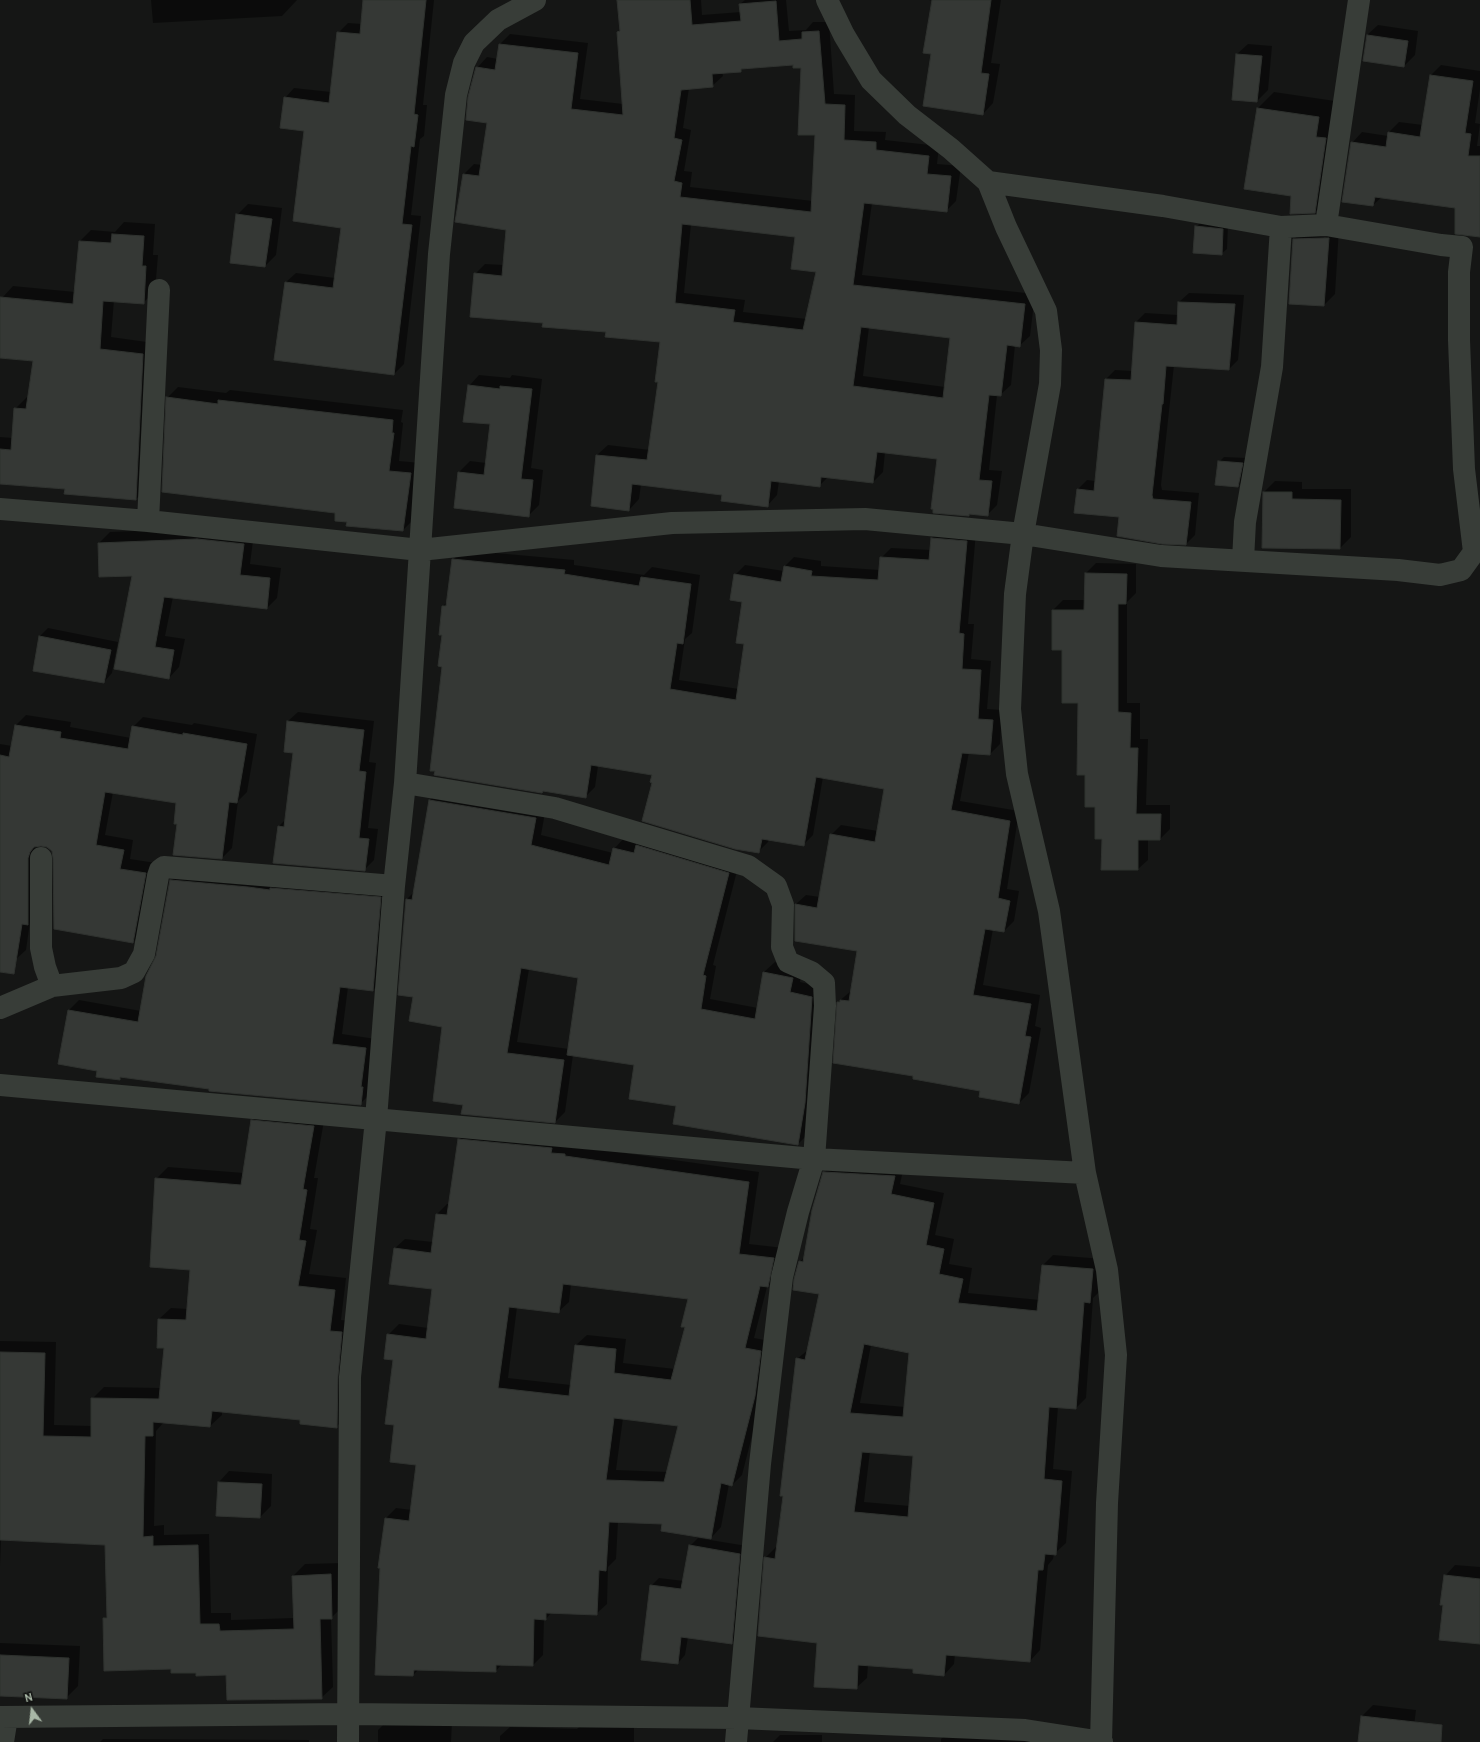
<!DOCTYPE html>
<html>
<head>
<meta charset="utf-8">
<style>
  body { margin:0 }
  #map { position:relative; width:1480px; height:1742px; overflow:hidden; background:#151615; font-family:Overpass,sans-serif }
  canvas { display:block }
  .north { position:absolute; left:12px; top:1690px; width:40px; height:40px; -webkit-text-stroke:3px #101110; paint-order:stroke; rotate:345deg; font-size:11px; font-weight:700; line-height:16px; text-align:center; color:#a8b7a6 }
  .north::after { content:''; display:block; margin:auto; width:14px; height:18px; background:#a8b7a6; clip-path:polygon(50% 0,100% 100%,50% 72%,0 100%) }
</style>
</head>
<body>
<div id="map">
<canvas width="1480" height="1742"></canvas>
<div class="north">N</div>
</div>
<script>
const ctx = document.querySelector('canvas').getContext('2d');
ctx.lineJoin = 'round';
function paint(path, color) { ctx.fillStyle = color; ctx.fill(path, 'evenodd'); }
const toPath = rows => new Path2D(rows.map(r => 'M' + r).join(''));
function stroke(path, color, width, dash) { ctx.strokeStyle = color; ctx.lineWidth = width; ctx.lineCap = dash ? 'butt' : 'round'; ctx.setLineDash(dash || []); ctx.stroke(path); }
paint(toPath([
  [151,0,297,0,282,16,153,23],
  [364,0,434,0,423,105,427,105,424,136,420,139,411,215,421,216,404,364,394,374,286,282,296,273,335,278,342,227,305,131,285,98,294,88,331,92,338,33,348,23,362,24],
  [618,0,701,0,702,15,741,12,740,4,745,0,786,0,789,31,806,30,813,22,829,22,834,94,855,95,854,131,886,132,885,140,939,146,937,164,961,166,956,201,946,211,872,203,862,275,1035,294,1030,336,1019,346,1015,345,1011,385,1000,395,997,395,989,470,1002,471,997,505,987,515,971,513,968,515,938,458,885,452,883,472,873,482,828,477,819,486,779,481,777,495,767,506,723,495,641,484,639,499,629,510,597,455,608,445,650,450,659,382,661,341,544,322,475,274,485,264,504,265,507,229,464,174,474,164,482,165,488,122,477,68,487,57,498,59,500,44,510,34,588,43,580,99,623,104,618,32,621,29],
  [794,64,802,66,816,134,813,201,690,187,692,172,684,171,691,130,683,128,689,88,712,86,723,76,722,72,740,71,744,67],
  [691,224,796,236,817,271,807,319,743,312,745,300,684,293],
  [869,327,951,337,945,387,863,376],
  [929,0,1001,0,991,63,1000,64,993,103,983,114,932,54,933,1],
  [1378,25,1418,31,1415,55,1404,66,1367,35],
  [1248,44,1272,46,1268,90,1257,101,1237,54],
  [1441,65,1480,71,1480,89,1475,123,1480,124,1477,146,1480,146,1480,235,1456,208,1382,197,1373,205,1352,143,1362,132,1388,136,1389,132,1399,122,1423,125,1431,75],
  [1274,92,1335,101,1331,196,1315,212,1292,195,1258,108],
  [248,204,282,208,276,255,265,266,237,215],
  [124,222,155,224,153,255,158,255,155,291,143,303,114,300,111,337,154,343,148,488,136,499,65,493,66,488,0,483,0,437,13,438,15,409,27,397,29,397,34,360,0,357,2,298,13,286,75,292,80,241,91,230,115,232],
  [1201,222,1228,225,1227,249,1221,254,1196,227],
  [1339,228,1335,294,1324,305,1294,239,1305,229],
  [1189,293,1244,295,1238,360,1229,369,1174,365,1161,485,1162,490,1199,493,1195,535,1186,544,1120,516,1078,489,1087,480,1096,481,1106,379,1115,370,1133,371,1136,322,1145,313,1178,315,1179,302],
  [479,375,510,378,512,375,542,379,531,468,543,470,539,505,528,516,459,472,470,461,486,463,491,424,469,386],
  [178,387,226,393,230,390,403,410,401,422,403,423,399,461,421,463,413,520,403,530,348,521,167,398],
  [1224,457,1247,458,1243,481,1238,486,1219,462],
  [1275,481,1302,482,1302,489,1351,489,1351,537,1340,548,1264,492],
  [208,528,254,533,250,564,281,568,277,598,267,608,173,597,165,636,185,639,179,667,169,678,116,668,133,575,99,543,110,532],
  [942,528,976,532,968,624,974,624,971,659,991,661,987,709,1002,710,1000,744,990,754,969,752,960,801,1019,811,1007,889,1019,891,1014,921,1004,931,993,929,983,985,1040,995,1035,1026,1041,1028,1029,1093,1019,1103,981,1090,914,1076,834,1062,838,1002,851,991,858,950,796,904,806,895,820,897,831,835,841,825,878,831,885,789,823,777,813,835,803,845,769,839,768,842,758,852,653,782,653,774,598,766,595,787,585,797,544,790,542,792,443,666,443,606,448,601,453,560,462,550,574,560,574,565,644,575,652,567,700,575,692,633,685,639,679,680,739,689,746,643,744,601,735,575,745,565,784,571,784,567,794,557,821,561,821,566,880,570,881,558,891,548,931,550,932,538],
  [1096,563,1136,564,1136,593,1127,602,1127,703,1140,703,1140,739,1148,739,1146,805,1170,805,1170,829,1160,839,1148,839,1148,860,1138,869,1102,869,1103,838,1096,806,1086,774,1079,702,1053,610,1063,600,1085,600,1086,573],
  [48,628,118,642,112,673,104,682,34,670,40,636],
  [298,712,374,721,369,762,376,763,368,828,378,829,374,860,364,870,279,826,286,819,294,752,288,721],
  [26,715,71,722,70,727,131,738,133,727,143,717,192,725,194,723,257,734,247,792,238,801,232,848,222,858,178,823,177,802,113,792,105,835,133,840,130,859,156,863,143,931,133,942,48,847,39,845,38,914,30,922,26,950,15,960,0,957,0,744,12,746,16,725],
  [440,790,546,807,541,835,613,853,614,849,624,838,739,863,713,965,716,966,710,999,758,1008,764,972,775,962,802,968,800,982,822,987,808,1134,798,1144,635,1064,573,1055,565,1112,555,1122,464,1104,443,1026,415,996,407,899,415,891,430,800],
  [529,969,579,977,569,1049,517,1042],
  [181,871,390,888,383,980,373,990,348,987,342,1034,376,1039,370,1094,360,1104,122,1077,119,1079,98,1070,69,1010,79,1000,141,1011,157,957,171,881],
  [264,1109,325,1115,314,1178,318,1178,310,1229,317,1230,309,1274,346,1278,341,1320,353,1321,348,1415,336,1427,301,1419,222,1411,222,1415,210,1426,164,1422,156,1431,154,1526,164,1525,164,1535,209,1534,211,1613,231,1613,231,1620,294,1618,293,1576,305,1564,342,1563,343,1606,331,1618,333,1687,321,1698,227,1674,172,1668,104,1619,108,1615,106,1544,1,1540,0,1566,0,1341,56,1342,54,1425,92,1426,92,1399,104,1387,161,1388,165,1347,159,1319,171,1308,188,1309,191,1269,156,1179,168,1167,244,1173,252,1121],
  [469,1129,575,1146,759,1172,749,1244,784,1248,778,1276,767,1287,754,1338,770,1341,765,1385,742,1475,732,1485,729,1484,721,1527,711,1538,664,1523,618,1522,616,1559,608,1567,607,1604,596,1614,552,1612,546,1619,544,1619,543,1655,533,1665,502,1664,496,1671,419,1669,413,1675,386,1518,396,1508,412,1510,418,1464,396,1424,394,1360,388,1335,399,1324,428,1328,433,1288,394,1249,405,1239,433,1242,437,1214,447,1204,450,1204,459,1140],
  [571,1284,689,1298,686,1327,675,1369,623,1363,626,1339,587,1335,576,1345,571,1385,508,1378,517,1307,558,1312,569,1302],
  [623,1418,680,1425,668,1472,616,1470],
  [834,1162,904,1166,900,1184,944,1193,935,1235,954,1239,949,1264,972,1268,968,1293,1040,1300,1043,1265,1053,1255,1103,1259,1100,1291,1093,1298,1086,1398,1076,1408,1058,1407,1053,1469,1072,1471,1066,1543,1054,1554,1053,1559,1048,1565,1040,1650,1030,1661,955,1654,954,1664,944,1675,914,1669,868,1665,867,1678,856,1688,818,1642,765,1558,776,1547,777,1548,797,1359,809,1349,820,1293,800,1262,804,1257,824,1173],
  [871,1345,910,1352,905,1407,860,1403],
  [870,1451,914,1455,910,1506,864,1502],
  [229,1471,272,1474,271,1506,260,1517,219,1482],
  [698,1538,747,1546,739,1635,732,1643,688,1637,685,1655,678,1663,651,1586,659,1578,684,1581,690,1546],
  [1455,1565,1480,1567,1480,1643,1444,1604,1445,1576],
  [0,1643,80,1646,78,1686,66,1698,0,1695],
  [1373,1705,1416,1710,1412,1742,1359,1742,1362,1716],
  [388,1720,452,1721,451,1742,378,1742,378,1730],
  [583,1723,634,1725,634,1742,500,1742,500,1736,510,1727,577,1729],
  [951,1729,1050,1742,941,1742,941,1739],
  [780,1735,822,1735,822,1742,773,1742],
  [103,1739,309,1740,309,1742,100,1742]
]), '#0007');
const building = toPath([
  [363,0,426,0,414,114,418,115,414,147,411,146,402,224,412,225,394,375,274,360,285,282,333,288,341,228,293,221,304,131,280,128,284,97,329,103,337,32,360,34,363,0],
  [617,0,690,0,692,25,741,21,739,4,776,1,779,41,802,39,802,32,819,31,825,104,845,105,844,140,876,142,876,150,929,156,927,174,951,176,947,212,864,203,853,285,1025,304,1020,347,1007,345,1001,396,989,395,979,480,992,481,988,516,969,514,969,516,933,513,933,509,931,509,937,459,877,452,873,483,821,477,820,487,771,481,768,507,721,501,722,495,632,484,629,511,591,506,596,455,647,460,658,382,655,382,660,342,605,337,606,332,542,327,543,323,470,317,474,273,502,276,506,230,455,222,463,174,479,176,487,123,466,120,468,97,476,67,495,70,499,44,578,53,571,109,623,115,617,32,620,31,617,0],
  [793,65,793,68,801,68,798,135,815,135,811,212,680,197,682,183,674,181,682,140,674,138,681,90,713,87,712,74,741,72,741,69,793,65],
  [682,224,795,237,791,269,816,272,803,330,733,322,735,310,675,303,682,224],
  [861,327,950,338,943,398,853,386,861,327],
  [932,0,991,0,981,73,989,74,983,115,923,106,931,54,923,53,932,0],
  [1367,35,1408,41,1404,67,1363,61,1367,35],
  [1236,54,1262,56,1257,102,1232,100,1236,54],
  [1430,75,1473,81,1465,133,1471,134,1468,156,1480,156,1480,237,1455,234,1455,208,1375,197,1373,206,1342,202,1351,142,1386,147,1388,132,1420,137,1430,75],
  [1257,108,1319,117,1316,137,1326,138,1315,213,1290,214,1291,196,1244,189,1257,108],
  [236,214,272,219,265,267,230,263,236,214],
  [1195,226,1223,229,1222,255,1193,253,1195,226],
  [112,234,144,236,142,266,146,266,144,304,103,301,100,349,143,354,136,500,64,494,65,489,0,484,0,449,11,450,14,408,26,409,33,361,0,358,0,297,73,304,79,241,111,243,112,234],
  [1325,238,1329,238,1324,306,1289,304,1293,239,1325,238],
  [1178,302,1235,304,1229,370,1166,366,1163,404,1162,404,1152,495,1153,499,1191,502,1186,545,1162,544,1117,536,1119,517,1074,513,1077,489,1094,491,1105,379,1131,380,1135,322,1177,325,1178,302],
  [468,385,500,389,500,386,532,389,521,479,533,480,529,517,454,508,458,472,484,475,490,424,463,422,468,385],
  [166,397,218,404,218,400,393,420,392,433,394,433,389,471,411,473,403,531,346,526,347,522,335,521,335,513,162,492,166,397],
  [1218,461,1243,463,1238,487,1215,485,1218,461],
  [1263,492,1292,492,1292,499,1341,500,1340,549,1262,548,1263,492],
  [931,538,967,541,959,633,964,634,962,669,981,670,978,719,993,720,990,755,962,753,951,810,1010,821,998,898,1010,901,1004,932,985,929,973,995,1031,1004,1025,1036,1031,1037,1019,1104,979,1097,980,1091,913,1079,913,1076,833,1063,837,1002,840,1002,840,1000,849,1001,857,951,795,941,795,904,817,908,830,834,875,842,884,789,816,777,804,846,762,839,759,853,735,849,642,821,652,783,650,782,652,775,591,765,586,798,543,791,542,793,434,775,435,771,430,771,442,667,438,666,442,635,439,635,442,606,446,606,452,559,565,570,564,574,639,586,641,577,691,584,683,644,677,643,670,689,736,700,744,644,736,643,742,602,730,600,734,574,781,582,784,566,812,571,811,576,878,580,880,557,929,560,931,538],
  [197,539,244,544,240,575,270,578,267,609,164,597,155,647,174,650,169,679,114,669,132,576,99,577,98,543,197,539],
  [1085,573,1127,574,1126,604,1118,604,1118,712,1131,713,1130,748,1138,748,1136,814,1161,814,1160,840,1138,840,1138,870,1101,870,1102,839,1095,839,1095,807,1085,807,1085,775,1077,775,1078,703,1062,703,1062,650,1052,650,1052,610,1084,610,1085,573],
  [39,636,111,650,104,683,33,671,39,636],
  [287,721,364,730,359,771,366,772,359,838,369,839,365,871,273,863,278,826,284,827,293,753,284,752,287,721],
  [15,725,61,732,60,738,128,749,132,726,183,735,183,733,247,744,237,803,229,802,222,859,173,855,177,824,174,824,176,803,105,792,96,845,124,850,120,869,146,873,133,943,54,929,53,858,52,851,47,847,41,846,34,847,30,852,28,858,28,925,22,924,14,974,0,972,0,755,9,757,15,725],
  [429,800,536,818,531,845,609,865,613,848,634,853,636,845,729,873,703,975,706,976,701,1009,755,1019,763,972,793,978,790,992,812,997,805,1103,798,1145,673,1124,676,1106,629,1099,634,1065,567,1055,578,978,521,968,507,1053,564,1060,555,1123,461,1114,463,1105,433,1101,442,1027,409,1021,413,997,398,995,406,899,412,900,429,800],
  [170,880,248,887,270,890,270,888,381,897,373,991,340,987,332,1044,366,1048,361,1087,363,1087,361,1105,209,1091,209,1089,120,1077,120,1080,96,1077,97,1071,58,1064,68,1010,138,1022,146,976,156,956,170,880],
  [251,1120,314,1126,303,1189,307,1190,299,1240,306,1241,298,1286,335,1290,330,1331,342,1332,338,1376,337,1428,300,1424,300,1420,212,1411,210,1427,153,1422,153,1436,145,1436,143,1537,153,1536,153,1546,198,1545,200,1624,219,1624,220,1631,294,1629,292,1576,331,1574,332,1619,320,1619,322,1699,227,1700,226,1675,196,1676,196,1673,171,1673,171,1669,104,1671,103,1618,107,1618,105,1545,0,1540,0,1352,45,1353,43,1436,91,1437,91,1398,159,1399,164,1348,157,1348,158,1319,186,1320,190,1270,150,1267,155,1178,241,1185,251,1120],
  [458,1139,552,1148,551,1153,565,1154,565,1156,749,1182,739,1254,774,1258,768,1287,760,1286,745,1348,761,1351,755,1396,732,1486,721,1483,711,1539,661,1531,662,1524,609,1522,606,1571,599,1570,597,1615,546,1613,546,1620,534,1619,533,1666,496,1665,496,1672,414,1670,413,1676,375,1675,380,1568,378,1568,385,1518,409,1521,416,1465,390,1462,394,1425,385,1424,393,1360,384,1359,387,1334,426,1339,432,1289,389,1284,394,1248,431,1253,436,1214,447,1215,458,1139],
  [563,1284,688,1299,681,1327,685,1327,671,1380,614,1373,616,1349,575,1345,569,1396,498,1388,509,1307,559,1313,563,1284],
  [614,1418,678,1426,664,1482,606,1480,614,1418],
  [823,1172,895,1176,891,1194,934,1203,926,1245,944,1249,939,1274,963,1279,958,1303,1037,1311,1042,1265,1093,1269,1090,1303,1084,1302,1076,1409,1049,1407,1044,1479,1062,1481,1056,1555,1045,1554,1043,1570,1038,1570,1030,1662,946,1655,944,1676,913,1673,913,1669,858,1665,857,1689,814,1687,817,1643,758,1636,764,1557,775,1559,783,1496,780,1496,796,1358,805,1360,819,1294,793,1290,794,1279,799,1261,803,1262,812,1210,823,1172],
  [864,1344,909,1353,903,1417,850,1413,864,1344],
  [862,1452,913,1456,908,1517,854,1512,862,1452],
  [218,1482,262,1484,260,1518,216,1516,218,1482],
  [689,1545,740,1554,732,1644,681,1637,678,1664,641,1660,650,1585,681,1589,689,1545],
  [1444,1575,1480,1579,1480,1644,1439,1640,1443,1605,1440,1605,1444,1575],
  [0,1655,69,1658,67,1699,0,1696,0,1655],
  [1361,1716,1442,1725,1441,1742,1358,1742,1361,1716]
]);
paint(building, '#353835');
stroke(building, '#2f322f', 1);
stroke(toPath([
  [827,0,844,35,871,80,907,115,951,149,988,182,1006,227,1046,311,1051,350,1050,384,1023,534,1015,594,1010,709,1017,774,1049,911,1085,1173,1107,1270,1116,1355,1107,1503,1101,1742],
  [1326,225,1359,0],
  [0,509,148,521,420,550,672,523,865,519,1023,534,1161,556,1398,570,1440,575,1461,570,1474,552,1464,469,1459,340,1459,272,1462,247,1441,245,1326,225,1281,227,1163,206,988,182],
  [148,521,159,290],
  [1243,560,1245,522,1272,367,1281,227],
  [405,783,555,808,748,866,776,886,783,905,782,947,788,962,811,972,824,983,825,1006,814,1159,798,1212,782,1277,760,1464,736,1742],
  [41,858,41,948,45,967,52,986],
  [0,1008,52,986,121,978,134,972,144,954,158,876,160,870,164,867,394,886],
  [0,1085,814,1159,1085,1173],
  [0,1717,348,1714,738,1718,1025,1730,1102,1742],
  [3,1742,7,1717],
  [348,1742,350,1377,376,1119,394,886,405,783,439,254,456,95,464,63,474,43,498,20,535,0]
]), '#383d38', 22);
</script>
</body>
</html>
